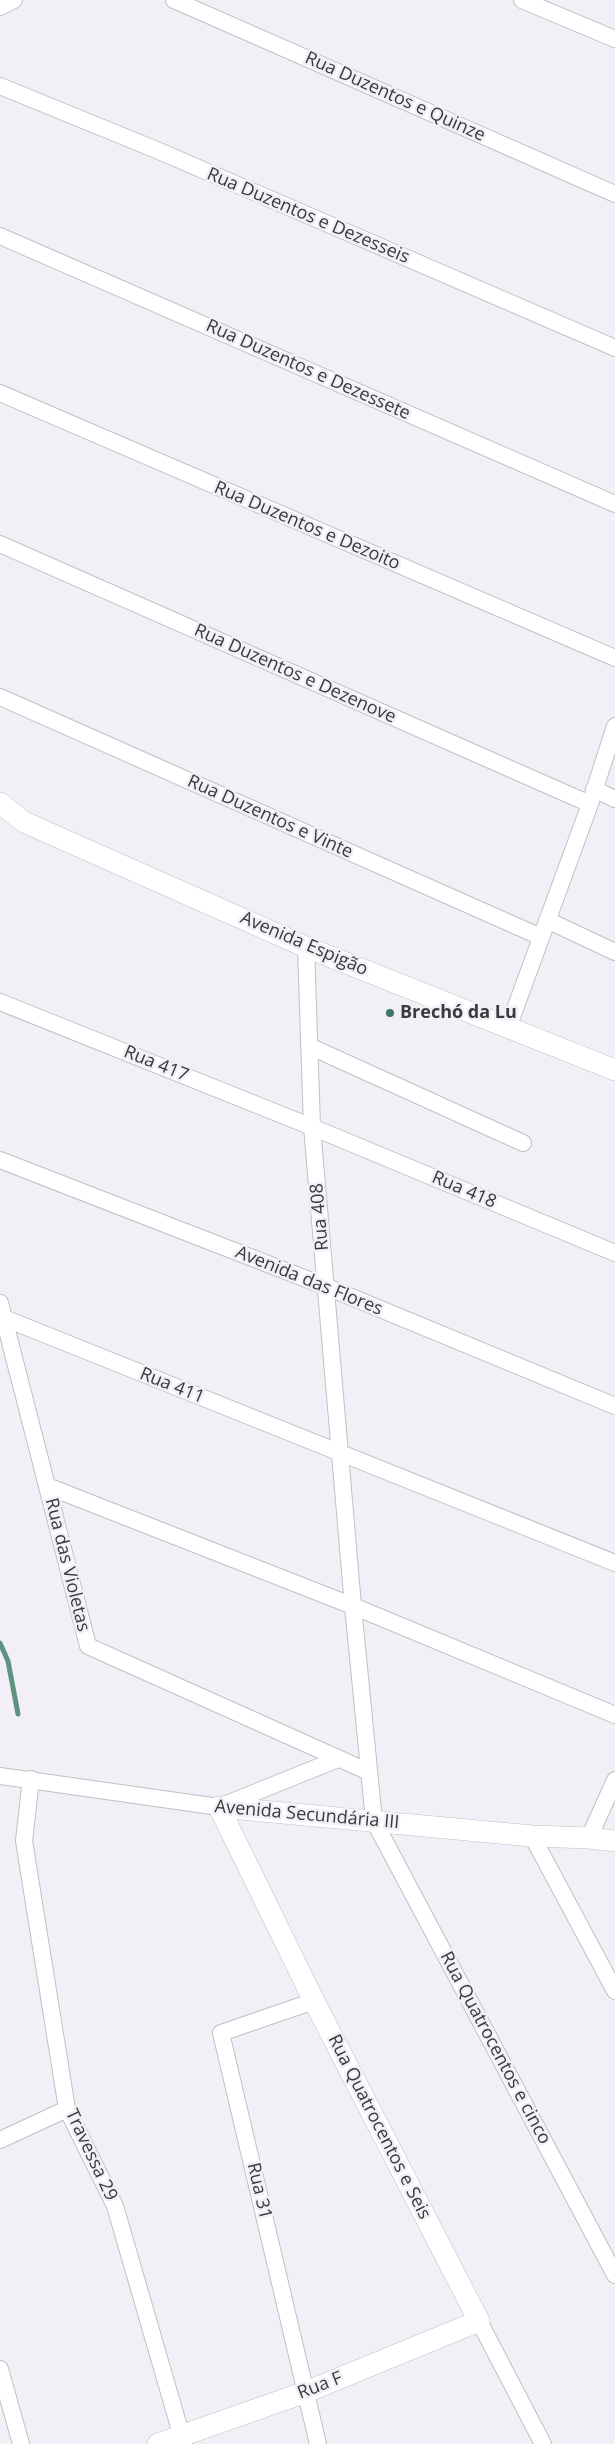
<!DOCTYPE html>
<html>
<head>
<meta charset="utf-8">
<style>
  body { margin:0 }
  canvas { display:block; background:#f2eff7 }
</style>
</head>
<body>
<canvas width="615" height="2444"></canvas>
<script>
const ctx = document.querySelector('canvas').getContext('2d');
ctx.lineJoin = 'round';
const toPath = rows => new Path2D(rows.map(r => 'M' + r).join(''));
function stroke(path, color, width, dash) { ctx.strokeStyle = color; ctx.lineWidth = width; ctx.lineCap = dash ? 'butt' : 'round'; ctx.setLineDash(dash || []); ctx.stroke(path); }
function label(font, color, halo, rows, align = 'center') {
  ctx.font = font + ' "Open Sans",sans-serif'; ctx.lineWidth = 5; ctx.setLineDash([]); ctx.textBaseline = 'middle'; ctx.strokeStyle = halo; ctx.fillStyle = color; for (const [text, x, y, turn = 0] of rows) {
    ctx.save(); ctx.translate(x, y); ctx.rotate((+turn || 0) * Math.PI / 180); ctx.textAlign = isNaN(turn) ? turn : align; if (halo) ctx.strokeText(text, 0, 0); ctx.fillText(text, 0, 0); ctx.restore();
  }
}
stroke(toPath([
  [0,1643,8,1661,18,1714]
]), '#5d9480', 5);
const minor = toPath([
  [174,0,615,194],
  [522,0,615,39],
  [0,7,14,0],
  [0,86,159,151,615,348],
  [0,236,615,504],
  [0,393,615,658],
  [0,544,590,804],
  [0,697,541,937],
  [594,789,615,799],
  [547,920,615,952],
  [306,947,312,1127,353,1606,374,1821,615,2275],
  [0,1002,312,1127,615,1253],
  [508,1028,590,804,615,726],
  [309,1046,523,1143],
  [0,1160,327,1287,615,1406],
  [0,1303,88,1646,369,1772],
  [4,1318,615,1563],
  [47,1486,353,1606,615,1715],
  [0,1776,219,1807,338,1759],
  [31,1779,24,1841,67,2109,115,2206,184,2444],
  [532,1836,615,1991],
  [589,1838,615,1780],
  [314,2001,221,2033,318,2444],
  [0,2140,67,2109],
  [479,2321,543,2444],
  [0,2369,21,2444]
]);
const tertiary = toPath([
  [0,803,24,822,306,947,615,1070],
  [219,1807,532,1836,589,1838,615,1841],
  [158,2444,306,2392,479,2321,314,2001,219,1807]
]);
stroke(minor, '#c2bfc6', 18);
stroke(tertiary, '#c2bfc6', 22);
stroke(minor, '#fff', 16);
stroke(tertiary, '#fff', 21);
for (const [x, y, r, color] of [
  [390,1013,5,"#3b7761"]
]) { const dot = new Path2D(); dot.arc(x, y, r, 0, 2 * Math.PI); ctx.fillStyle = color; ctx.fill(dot); stroke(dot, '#f2eff7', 2); }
label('18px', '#3b393c', '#f2eff7', [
  ["Rua Duzentos e Quinze",395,97,24],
  ["Rua Duzentos e Dezesseis",308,216,23],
  ["Rua Duzentos e Dezessete",308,370,24],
  ["Rua Duzentos e Dezoito",307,526,23],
  ["Rua Duzentos e Dezenove",295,674,24],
  ["Rua Duzentos e Vinte",270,817,24],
  ["Avenida Espigão",304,944,23],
  ["Rua 417",156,1064,22],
  ["Rua 418",464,1190,23],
  ["Rua 408",320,1217,-95],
  ["Avenida das Flores",309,1281,22],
  ["Rua 411",172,1386,22],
  ["Rua das Violetas",67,1565,76],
  ["Avenida Secundária III",307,1815,5],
  ["Rua Quatrocentos e cinco",495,2048,62],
  ["Rua Quatrocentos e Seis",379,2127,63],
  ["Travessa 29",91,2155,65],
  ["Rua 31",259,2191,77],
  ["Rua F",320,2386,-21]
]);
label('bold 18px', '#3b393c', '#f2eff7', [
  ["Brechó da Lu",400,1013]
], 'left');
</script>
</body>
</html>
